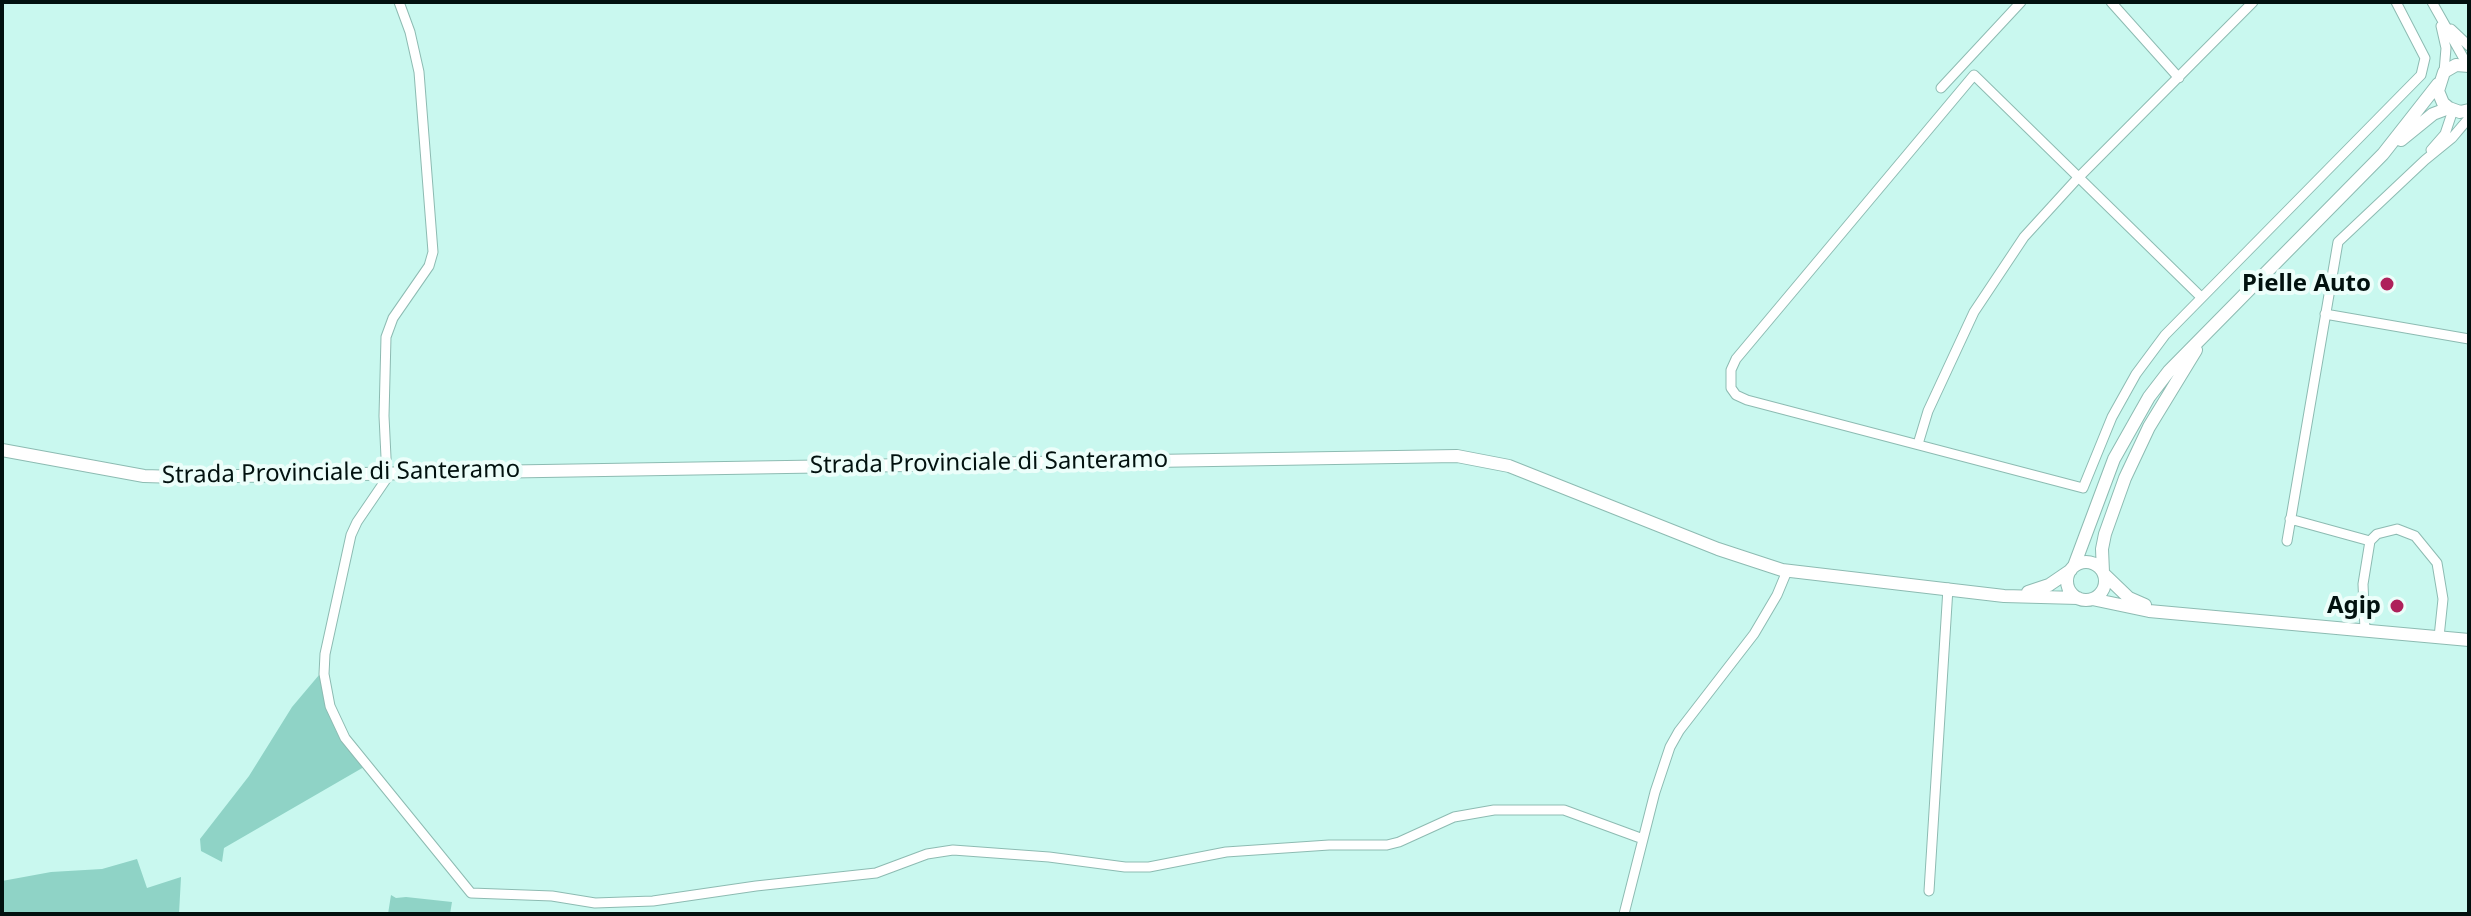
<!DOCTYPE html>
<html>
<head>
<meta charset="utf-8">
<style>
  body { margin:0 }
  #map { position:relative; width:2471px; height:916px; overflow:hidden; background:#c9f8ef; font-family:"Noto Sans",sans-serif }
  canvas { display:block }
  .frame { position:absolute; inset:0; border:4px solid #02110f; pointer-events:none }
</style>
</head>
<body>
<div id="map">
<canvas width="2471" height="916"></canvas>
<div class="frame"></div>
</div>
<script>
const ctx = document.querySelector('canvas').getContext('2d');
ctx.lineJoin = 'round';
function paint(path, color) { ctx.fillStyle = color; ctx.fill(path, 'evenodd'); }
const toPath = rows => new Path2D(rows.map(r => 'M' + r).join(''));
function stroke(path, color, width, dash) { ctx.strokeStyle = color; ctx.lineWidth = width; ctx.lineCap = dash ? 'butt' : 'round'; ctx.setLineDash(dash || []); ctx.stroke(path); }
function label(font, color, halo, rows, align = 'center') {
  ctx.font = font + ' "Noto Sans",sans-serif'; ctx.lineWidth = 8; ctx.setLineDash([]); ctx.textBaseline = 'middle'; ctx.strokeStyle = halo; ctx.fillStyle = color; for (const [text, x, y, turn = 0] of rows) {
    ctx.save(); ctx.translate(x, y); ctx.rotate((+turn || 0) * Math.PI / 180); ctx.textAlign = isNaN(turn) ? turn : align; if (halo) ctx.strokeText(text, 0, 0); ctx.fillText(text, 0, 0); ctx.restore();
  }
}
paint(toPath([
  [319,675,336,731,364,767,224,848,222,862,201,851,200,839,249,776,292,707],
  [137,859,147,888,181,877,179,914,2,914,2,881,51,872,102,869],
  [391,895,396,898,406,897,452,902,450,914,388,914]
]), '#8fd3c6');
const minor = toPath([
  [399,2,410,32,419,72,433,252,429,266,393,318,386,337,384,416,387,478,357,522,351,535,325,654,324,674,330,706,345,738,471,893,552,896,595,903,653,901,756,886,876,873,927,854,953,850,1049,857,1125,867,1149,867,1226,852,1329,845,1387,845,1399,842,1454,817,1494,810,1564,810,1643,839],
  [2111,2,2179,78],
  [2432,2,2468,66],
  [2441,26,2446,48,2444,72],
  [2451,29,2469,46],
  [1941,88,2021,2],
  [2431,150,2445,134,2453,110],
  [2201,297,1974,75,1736,359,1731,370,1731,388,1736,395,1747,400,2083,488,2112,417,2136,374,2165,335,2421,75,2425,58,2396,2],
  [2325,314,2469,339],
  [1918,444,1928,411,1974,312,2024,237,2076,180,2253,2],
  [2290,519,2370,541],
  [2287,541,2338,242,2425,160,2452,138,2469,118],
  [2365,630,2363,584,2370,541,2377,534,2397,529,2415,536,2437,563,2443,599,2439,637],
  [1929,891,1948,588],
  [1624,914,1655,792,1670,747,1679,731,1754,634,1777,595,1787,571]
]);
const secondary = toPath([
  [2469,66,2456,65,2444,72,2438,91,2443,103,2449,108,2460,112,2469,110],
  [2401,140,2433,114,2449,108],
  [2,450,144,476,177,477,1457,456,1509,466,1718,549,1782,570,2004,596,2078,598],
  '2067 581a19 19 0 1 1 38 0a19 19 0 1 1-38 0Z',
  [2074,566,2114,459,2149,397,2169,371,2383,154,2438,84],
  [2103,572,2102,549,2105,534,2125,478,2149,427,2196,350],
  [2104,574,2129,598,2145,605],
  [2028,592,2049,585,2071,570],
  [2092,599,2149,611,2469,640]
]);
stroke(minor, '#8dbbb2', 11);
stroke(secondary, '#8dbbb2', 14);
stroke(minor, '#fff', 9);
stroke(secondary, '#fff', 12);
for (const [x, y, r, color] of [
  [2387,284,8,"#ae215b"],
  [2397,606,8,"#ae215b"]
]) { const dot = new Path2D(); dot.arc(x, y, r, 0, 2 * Math.PI); ctx.fillStyle = color; ctx.fill(dot); stroke(dot, '#ecfefa', 3); }
label('bold 24px', '#02110f', '#ecfefa', [
  ["Pielle Auto",2371,284],
  ["Agip",2381,606]
], 'right');
label('24px', '#02110f', '#ecfefa', [
  ["Strada Provinciale di Santeramo",989,463,-1],
  ["Strada Provinciale di Santeramo",341,473,-1]
]);
</script>
</body>
</html>
